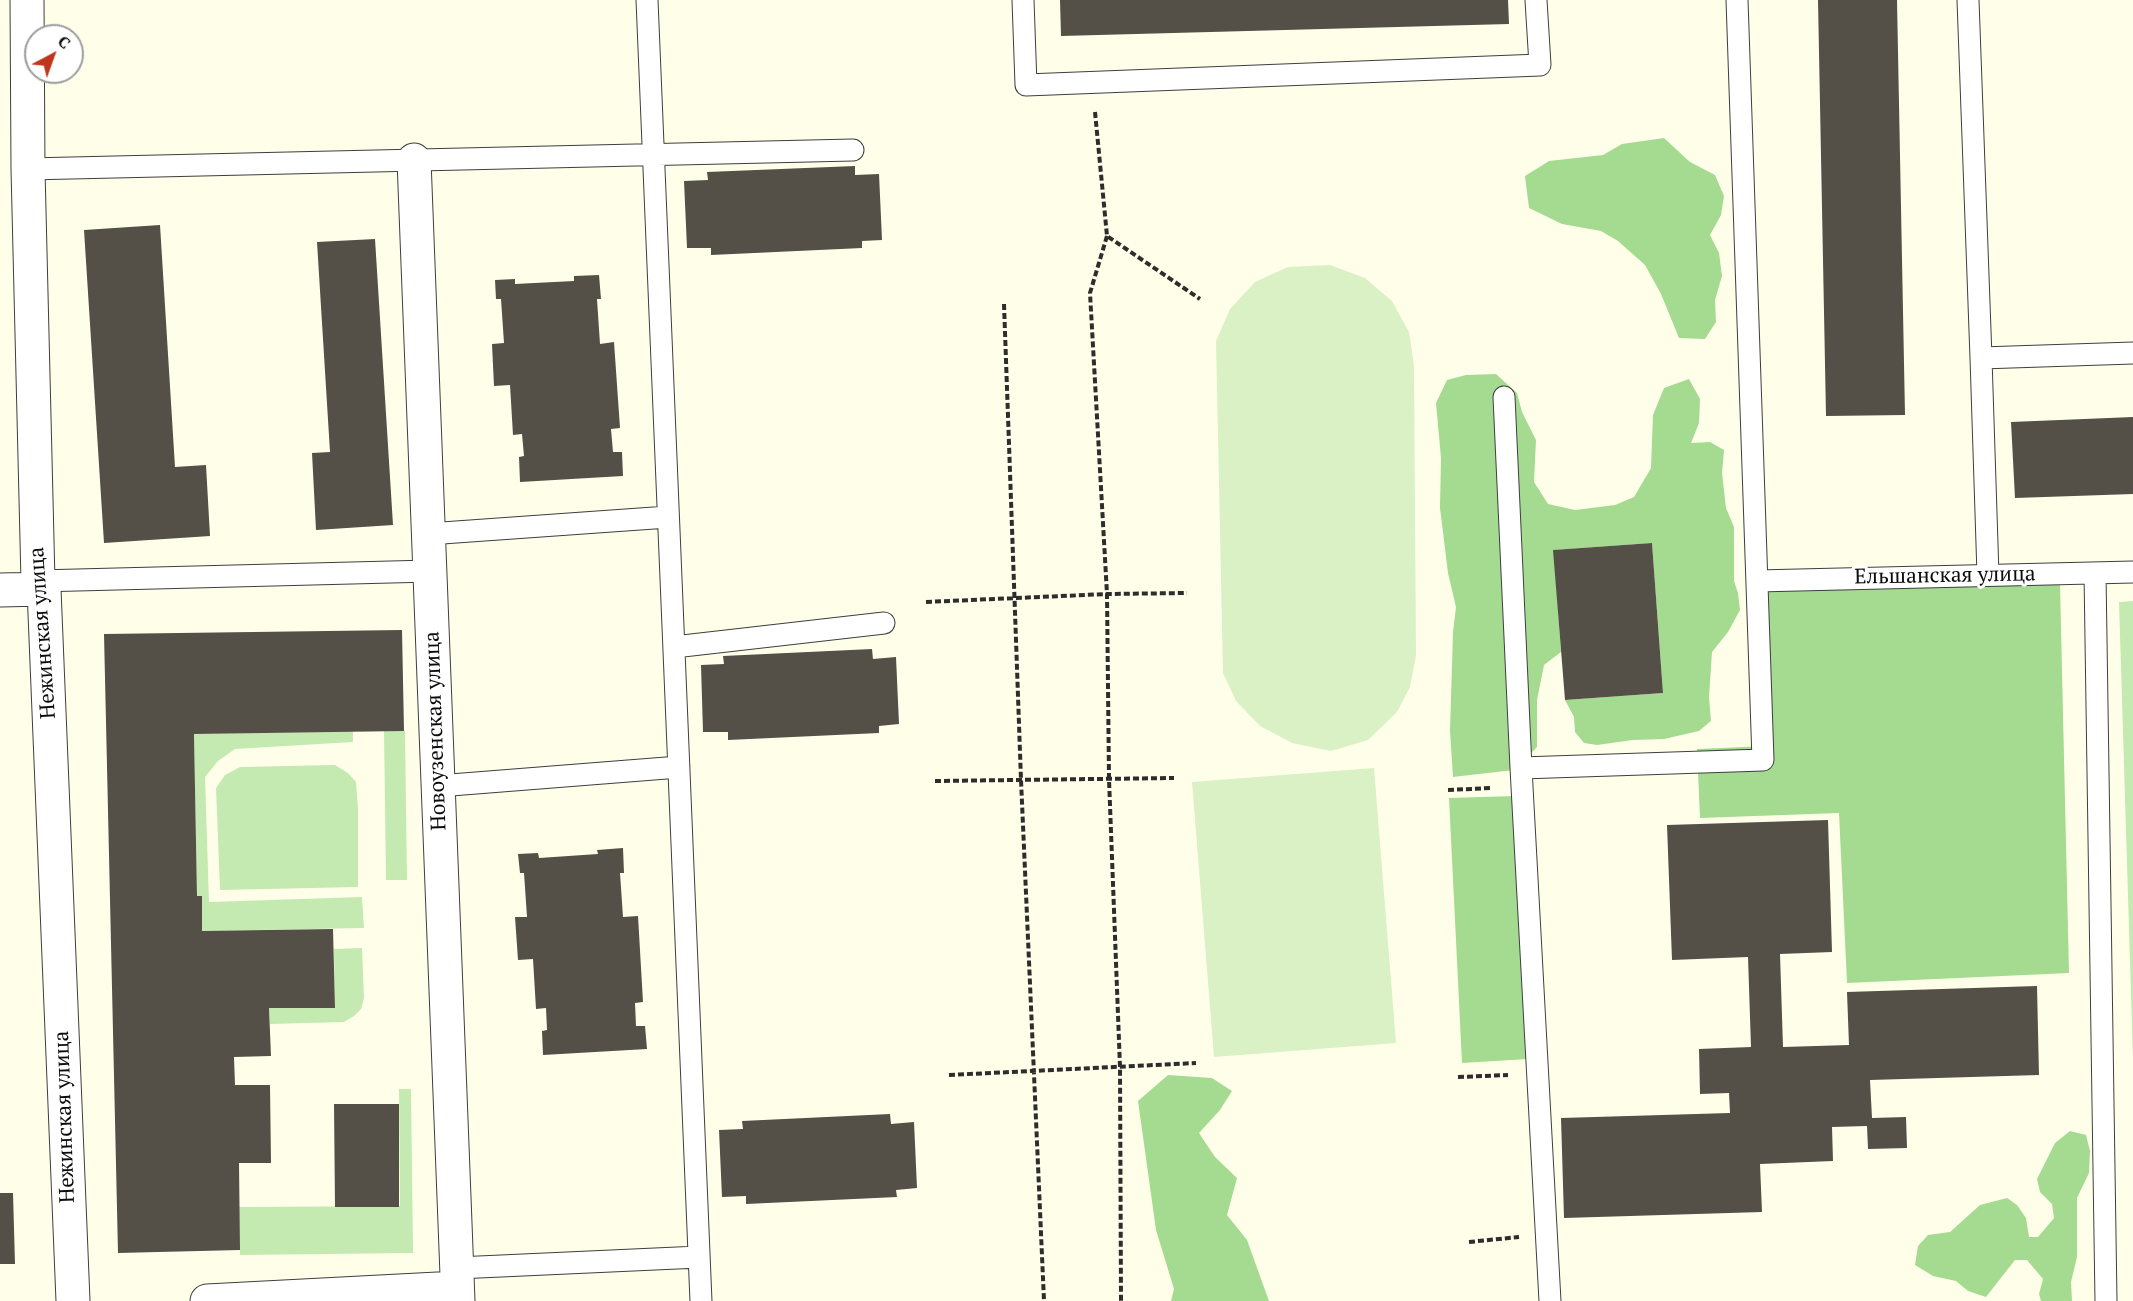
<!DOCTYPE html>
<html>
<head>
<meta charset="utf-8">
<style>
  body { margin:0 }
  #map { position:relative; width:2133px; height:1301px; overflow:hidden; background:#ffffe9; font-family:"PT Serif",serif }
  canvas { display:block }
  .north { position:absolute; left:24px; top:24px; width:60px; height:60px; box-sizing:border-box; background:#fff; border:2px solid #9d9d9d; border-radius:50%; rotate:41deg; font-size:16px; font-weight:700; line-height:24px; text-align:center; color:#0b0b0b }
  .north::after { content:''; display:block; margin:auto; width:21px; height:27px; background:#bf361f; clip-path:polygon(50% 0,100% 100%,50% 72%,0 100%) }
</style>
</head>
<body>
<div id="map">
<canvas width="2133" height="1301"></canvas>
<div class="north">С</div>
</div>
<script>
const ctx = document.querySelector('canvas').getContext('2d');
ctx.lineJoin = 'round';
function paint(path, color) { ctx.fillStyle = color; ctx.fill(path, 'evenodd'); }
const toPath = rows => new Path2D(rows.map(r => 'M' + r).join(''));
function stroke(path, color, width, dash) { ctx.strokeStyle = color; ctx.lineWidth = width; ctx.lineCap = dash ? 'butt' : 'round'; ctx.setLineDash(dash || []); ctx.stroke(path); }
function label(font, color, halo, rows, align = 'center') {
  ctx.font = font + ' "PT Serif",serif'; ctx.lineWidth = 6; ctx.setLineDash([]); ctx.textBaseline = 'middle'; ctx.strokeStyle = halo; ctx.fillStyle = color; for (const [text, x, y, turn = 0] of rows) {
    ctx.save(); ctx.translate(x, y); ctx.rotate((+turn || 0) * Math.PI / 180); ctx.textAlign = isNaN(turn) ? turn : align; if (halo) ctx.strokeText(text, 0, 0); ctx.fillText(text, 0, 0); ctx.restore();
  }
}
paint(toPath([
  [2133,601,2133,1060,2119,602],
  [353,731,353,742,235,749,218,761,205,777,209,902,362,897,364,928,202,931,202,896,197,896,194,734],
  [384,731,405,731,407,880,386,880],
  [335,765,348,773,356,782,358,808,358,887,220,890,216,788,225,775,240,767],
  [362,948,364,998,361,1009,354,1016,344,1022,270,1024,269,1008,335,1008,334,949],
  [399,1089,411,1089,413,1253,240,1255,239,1207,400,1206]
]), '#c4eab2');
paint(toPath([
  [1664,138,1690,162,1715,175,1724,196,1721,215,1710,235,1719,253,1722,276,1715,300,1716,322,1705,339,1679,338,1661,294,1645,265,1618,241,1601,231,1562,224,1529,208,1525,176,1549,161,1603,155,1622,144],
  [1496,374,1517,393,1522,412,1536,440,1534,482,1548,504,1575,510,1615,505,1634,497,1651,468,1653,415,1664,388,1689,379,1700,399,1699,423,1691,443,1710,442,1724,450,1722,473,1726,508,1734,527,1734,581,1738,593,1740,610,1728,632,1712,652,1709,697,1711,721,1699,731,1664,739,1633,740,1597,745,1584,743,1575,732,1574,717,1565,700,1663,693,1652,543,1554,550,1561,652,1544,665,1537,700,1537,747,1514,770,1453,777,1450,731,1453,632,1456,607,1448,573,1440,508,1441,458,1436,403,1447,380,1466,375],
  [2060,584,2069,973,1847,983,1839,813,1700,818,1697,749,1767,746,1759,588],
  [1515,796,1528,1059,1462,1063,1449,798],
  [1168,1075,1212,1078,1232,1091,1220,1110,1199,1133,1215,1157,1237,1178,1227,1215,1247,1240,1269,1301,1171,1301,1174,1289,1156,1230,1138,1101],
  [2070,1131,2086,1135,2090,1151,2089,1173,2077,1198,2077,1257,2071,1282,2072,1301,2041,1301,2039,1294,2043,1279,2027,1260,2015,1260,1986,1297,1968,1291,1956,1281,1933,1276,1915,1265,1918,1246,1928,1235,1950,1232,1980,1205,2007,1198,2017,1205,2026,1218,2029,1237,2038,1237,2054,1218,2052,1204,2040,1192,2037,1179,2055,1143]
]), '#a4db91');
paint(toPath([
  [1330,265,1365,278,1392,301,1409,332,1414,366,1416,656,1410,687,1397,712,1368,740,1331,751,1292,743,1260,726,1236,701,1223,673,1216,341,1230,309,1255,282,1288,267],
  [1374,768,1396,1043,1214,1057,1192,782]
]), '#d9f1c4');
paint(toPath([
  [1060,0,1508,0,1509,24,1061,36],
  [1818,0,1897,0,1905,415,1826,416],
  [855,166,855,175,879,174,882,240,862,241,862,248,711,255,711,248,687,248,684,181,708,180,707,172],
  [160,225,175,467,206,465,210,536,104,543,84,230],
  [375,239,393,525,316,530,312,453,330,452,317,242],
  [599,275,601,299,597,299,600,344,614,342,620,428,611,429,613,452,622,452,623,476,520,482,519,457,524,456,522,434,513,435,510,385,494,386,492,344,504,343,501,299,496,299,495,280,515,279,515,284,574,281,574,276],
  [2133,417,2133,494,2015,498,2011,422],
  [1652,543,1663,693,1565,700,1553,550],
  [402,630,404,731,194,734,197,896,202,896,202,931,333,929,335,1008,269,1008,271,1056,234,1057,235,1085,270,1085,271,1163,239,1163,240,1250,118,1253,104,634],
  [872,649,873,659,896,657,899,724,879,726,879,733,728,740,728,732,703,732,701,665,724,664,723,656],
  [1828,820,1832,952,1780,954,1783,1047,1849,1045,1847,992,2037,986,2039,1075,1870,1080,1872,1118,1906,1117,1907,1148,1868,1149,1867,1126,1832,1127,1833,1161,1760,1164,1762,1212,1564,1218,1561,1118,1730,1113,1729,1093,1700,1094,1699,1049,1751,1047,1748,957,1672,960,1667,825],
  [623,848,624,873,620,873,623,917,638,916,643,1002,635,1003,636,1026,645,1026,647,1049,543,1055,542,1031,547,1030,546,1008,536,1009,533,959,518,960,515,917,527,917,524,873,520,873,518,854,538,853,539,858,598,854,597,850],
  [334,1104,399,1104,399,1207,335,1207],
  [890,1114,891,1124,914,1122,917,1188,896,1190,897,1197,746,1204,746,1196,722,1197,719,1130,743,1129,742,1121],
  [0,1193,13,1193,15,1264,0,1264]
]), '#544f47');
const lane = toPath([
  [647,0,701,1301],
  [1023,0,1026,85,1540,65,1536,0],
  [1968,0,1981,358,2133,353],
  [28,169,853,150],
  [1981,358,1988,575],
  [1504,397,1521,768,1550,1301],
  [428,534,668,517],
  [2095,573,2106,1301],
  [38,581,430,571],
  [1757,581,2133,572],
  [674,647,884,623],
  [1521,768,1763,760,1737,0],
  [438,786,679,767],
  [457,1268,699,1257]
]);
const street = toPath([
  [27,0,28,169,38,581,44,589,73,1301],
  [414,160,458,1301],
  [0,590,44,589],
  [207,1301,457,1288]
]);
stroke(lane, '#3e3e3e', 23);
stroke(street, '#3e3e3e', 35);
stroke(toPath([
  [1095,112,1107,236,1200,299],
  [1107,236,1090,293,1107,594,1109,779,1120,1067,1121,1301],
  [1004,304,1021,780,1044,1301],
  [926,602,1107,594,1187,593],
  [935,781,1174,778],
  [1448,790,1492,788],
  [949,1075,1196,1063],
  [1458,1077,1508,1075],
  [1469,1242,1519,1237]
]), '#2d2d2d', 4, [6, 3]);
stroke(lane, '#fff', 21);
stroke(street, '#fff', 33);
label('21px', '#0b0b0b', '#fff', [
  ["Ельшанская улица",1945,576,-1],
  ["Нежинская улица",43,633,-94],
  ["Новоузенская улица",436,731,-92],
  ["Нежинская улица",65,1117,-92]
]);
</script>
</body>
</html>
